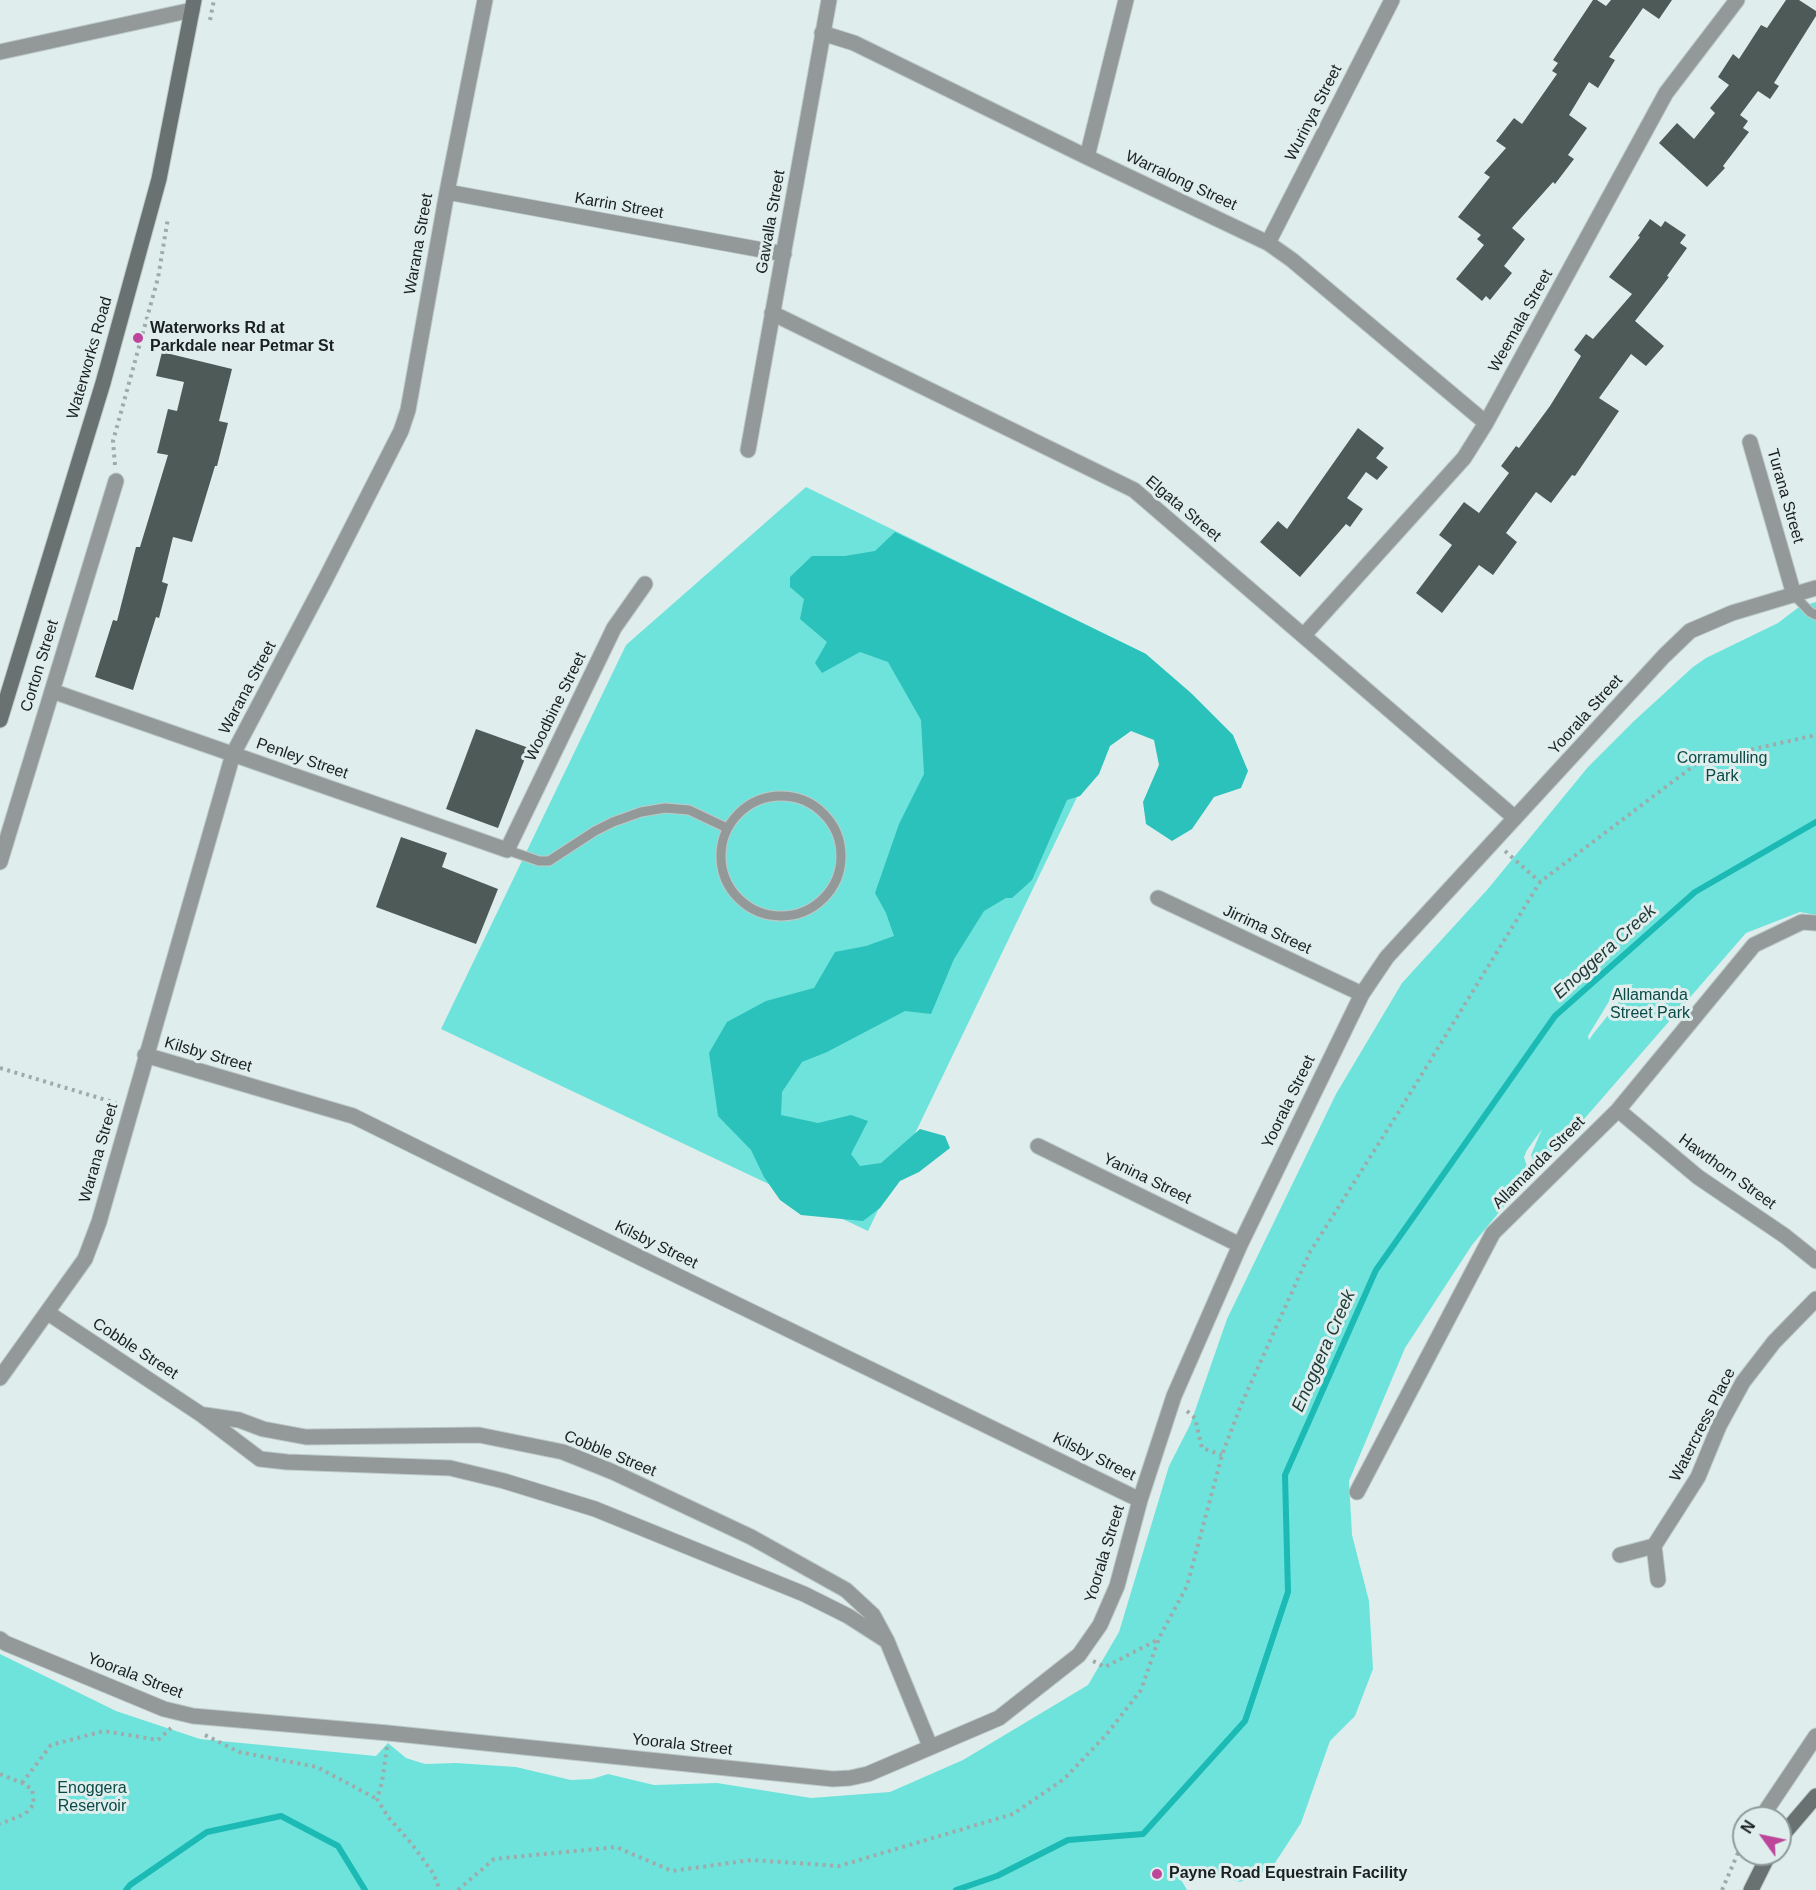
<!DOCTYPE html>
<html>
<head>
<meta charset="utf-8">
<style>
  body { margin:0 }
  #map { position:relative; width:1816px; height:1890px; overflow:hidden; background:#dfeeed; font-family:Helvetica,sans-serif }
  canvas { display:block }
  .north { position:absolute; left:1732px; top:1806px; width:60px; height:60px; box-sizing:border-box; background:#dfeeed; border:2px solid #909b9b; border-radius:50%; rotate:303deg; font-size:16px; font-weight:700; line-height:24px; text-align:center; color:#1a1f1f }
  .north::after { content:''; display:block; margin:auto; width:21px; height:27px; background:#bd469b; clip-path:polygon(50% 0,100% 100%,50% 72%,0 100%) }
</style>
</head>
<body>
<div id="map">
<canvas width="1816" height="1890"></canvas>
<div class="north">N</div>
</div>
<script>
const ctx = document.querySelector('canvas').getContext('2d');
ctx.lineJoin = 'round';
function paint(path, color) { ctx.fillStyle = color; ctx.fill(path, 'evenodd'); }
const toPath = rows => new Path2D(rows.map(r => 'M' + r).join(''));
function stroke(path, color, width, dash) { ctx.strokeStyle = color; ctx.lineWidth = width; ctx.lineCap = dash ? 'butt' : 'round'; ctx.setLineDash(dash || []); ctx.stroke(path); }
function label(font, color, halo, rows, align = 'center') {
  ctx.font = font + ' Helvetica,sans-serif'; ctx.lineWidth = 6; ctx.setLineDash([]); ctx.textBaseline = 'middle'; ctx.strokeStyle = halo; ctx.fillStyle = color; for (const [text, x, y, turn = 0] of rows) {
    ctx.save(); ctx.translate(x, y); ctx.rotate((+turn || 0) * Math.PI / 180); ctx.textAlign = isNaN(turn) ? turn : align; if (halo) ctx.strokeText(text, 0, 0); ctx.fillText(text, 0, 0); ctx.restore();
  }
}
paint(toPath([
  [806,487,1146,654,868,1231,441,1029,626,645],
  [1816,602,1816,915,1800,912,1746,933,1538,1172,1531,1155,1542,1129,1527,1150,1524,1157,1529,1173,1525,1181,1472,1245,1405,1348,1349,1481,1352,1535,1369,1601,1373,1669,1355,1716,1330,1741,1301,1823,1271,1869,1240,1882,1172,1864,1187,1890,0,1890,0,1654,116,1711,200,1739,376,1756,388,1743,406,1758,425,1764,456,1763,516,1767,571,1780,592,1779,608,1774,654,1785,717,1783,811,1798,890,1792,963,1760,1088,1685,1119,1632,1169,1466,1190,1425,1227,1319,1336,1094,1402,983,1487,890,1588,767,1634,721,1693,667,1706,658,1778,623,1799,607],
  [1633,984,1593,1034,1589,1040,1588,1036,1619,985]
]), '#6ee3dc');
paint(toPath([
  [895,532,1146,654,1191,693,1233,735,1248,771,1241,788,1214,797,1192,829,1172,841,1146,824,1143,802,1159,765,1154,740,1131,731,1110,746,1099,774,1080,796,1067,800,1032,880,1012,898,1006,898,984,911,954,959,931,1014,905,1011,827,1052,802,1062,782,1092,781,1115,818,1123,851,1115,868,1121,851,1154,860,1166,881,1163,920,1129,945,1136,950,1148,919,1172,900,1181,880,1208,863,1221,801,1215,780,1200,764,1177,751,1150,718,1116,709,1053,727,1022,766,1001,814,988,835,952,866,946,894,936,886,913,875,893,899,824,924,774,921,720,888,662,860,652,822,673,815,663,827,642,800,619,804,599,790,587,790,577,812,556,845,556,875,551]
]), '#2ac2bb');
stroke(toPath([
  [126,1890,130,1885,207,1832,281,1816,338,1846,365,1890],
  [956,1890,997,1876,1068,1840,1143,1834,1245,1721,1288,1592,1285,1475,1376,1270,1555,1016,1695,892,1816,822]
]), '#1bbab4', 6);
paint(toPath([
  [1593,0,1597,0,1606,6,1611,0,1672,0,1659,19,1643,8,1609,57,1615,60,1598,88,1589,82,1569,115,1587,128,1568,155,1574,159,1555,184,1553,182,1512,228,1525,239,1504,266,1512,273,1490,300,1486,296,1482,301,1456,279,1484,245,1477,239,1481,235,1458,217,1490,177,1484,173,1506,148,1496,141,1514,118,1522,124,1557,74,1552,71,1558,63,1553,60],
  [1786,0,1799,0,1816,11,1816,16,1774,83,1779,86,1770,99,1758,91,1740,115,1748,121,1743,128,1749,132,1723,166,1725,168,1707,187,1659,143,1677,123,1694,139,1715,113,1710,108,1729,85,1718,77,1733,54,1739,59,1761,25,1767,28],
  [1650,219,1661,227,1665,221,1686,235,1680,243,1687,248,1667,276,1669,277,1635,321,1664,346,1646,366,1631,354,1599,398,1619,411,1575,476,1572,475,1551,503,1536,492,1506,533,1517,542,1493,575,1479,565,1442,613,1416,593,1452,545,1439,535,1464,502,1479,513,1509,473,1501,466,1516,446,1519,448,1550,406,1581,356,1574,350,1586,334,1593,339,1632,294,1609,277,1640,237,1638,236],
  [162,352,232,369,219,421,228,423,217,466,215,466,192,542,173,537,162,582,168,584,159,618,156,617,133,690,95,677,113,620,117,621,136,547,140,547,168,455,157,453,168,409,177,411,184,382,156,376],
  [1358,428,1384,448,1376,458,1388,467,1377,480,1366,472,1347,498,1363,509,1350,527,1346,524,1300,577,1260,542,1278,521,1287,529],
  [476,729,529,748,498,828,446,809],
  [401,837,447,853,442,867,498,889,476,944,376,907]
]), '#4d5a58');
const service = toPath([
  [1794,595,1810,612,1816,615],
  '721 856a60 60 0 1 1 120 0a60 60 0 1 1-120 0Z',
  [507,850,539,861,549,861,595,831,613,822,641,812,665,808,689,810,727,828]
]);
const minor = toPath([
  [822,33,854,43,1087,157,1268,243,1292,260,1486,423],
  [1087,157,1126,0],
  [447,192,784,254],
  [1268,243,1392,0],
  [772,313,1134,490,1515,818],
  [1750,442,1794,595],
  [748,450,829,0],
  [1304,635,1464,458,1486,423,1666,93,1737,0],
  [52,691,507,850,614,628,645,584],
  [0,862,116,481],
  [1158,898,1362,994],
  [145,1055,353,1116,643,1259,1140,1500],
  [1618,1110,1698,1177,1785,1236,1816,1261],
  [1038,1146,1240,1245],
  [48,1313,202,1415,260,1459,287,1462,450,1468,504,1481,595,1509,804,1594,848,1616,887,1641],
  [0,1378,85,1259,99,1222,233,754,325,580,401,431,408,410,447,192,485,0],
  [205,1415,239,1420,263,1429,306,1437,479,1435,563,1452,613,1472,751,1537,846,1590,873,1615,887,1641,930,1746],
  [1357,1492,1493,1233,1618,1110,1754,945,1802,922,1816,923],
  [1620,1555,1654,1546],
  [1658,1580,1654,1546,1698,1477,1719,1426,1743,1382,1774,1342,1816,1299],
  [0,1639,5,1643,164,1709,193,1716,388,1733,833,1779,850,1778,868,1774,999,1718,1079,1655,1100,1625,1117,1586,1140,1500,1174,1396,1240,1245,1362,994,1387,957,1664,656,1690,631,1732,613,1816,588],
  [1767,1809,1816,1736]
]);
const tertiary = toPath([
  [0,52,192,10]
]);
const secondary = toPath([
  [0,720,103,383,159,179,194,0],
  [1780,1838,1816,1796],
  [1751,1890,1769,1854]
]);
stroke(service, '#bcc9c8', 11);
stroke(minor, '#bcc9c8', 17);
stroke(tertiary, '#bcc9c8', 17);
stroke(secondary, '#bcc9c8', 17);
stroke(toPath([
  [210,20,214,0],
  [115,465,113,441,158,278,168,218],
  [1505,851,1540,882],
  [0,1068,116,1103],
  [1187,1411,1195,1418,1202,1448,1222,1455],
  [1093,1661,1105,1667,1159,1639],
  [205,1735,239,1752,317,1767,377,1799],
  [387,1747,382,1782,377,1799,388,1817,411,1843,433,1873,440,1890],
  [0,1774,22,1783,32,1789,34,1804,25,1814,0,1824],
  [22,1783,51,1745,104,1731,158,1740,171,1728],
  [458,1890,494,1859,616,1847,672,1871,751,1860,839,1866,1013,1814,1064,1779,1106,1735,1141,1690,1159,1638,1187,1586,1222,1455,1241,1405,1310,1252,1398,1113,1540,882,1700,761,1816,735],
  [1722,1890,1744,1839]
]), '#9fabab', 4, [3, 4.5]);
stroke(service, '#939998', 9);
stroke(minor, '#939998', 15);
stroke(tertiary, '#939998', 15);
stroke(secondary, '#697271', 15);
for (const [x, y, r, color] of [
  [138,338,6,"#bd469b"],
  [1157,1874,6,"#bd469b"]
]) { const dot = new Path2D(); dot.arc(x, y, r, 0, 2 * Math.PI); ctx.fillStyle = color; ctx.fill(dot); stroke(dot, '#dfeeed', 2); }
label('16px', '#1a1f1f', '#dfeeed', [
  ["Wurinya Street",1314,113,-63],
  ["Warralong Street",1181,181,25],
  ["Karrin Street",619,206,10],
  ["Gawalla Street",771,222,-80],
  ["Warana Street",419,244,-80],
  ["Weemala Street",1521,321,-61],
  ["Waterworks Road",90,358,-74],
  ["Turana Street",1785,496,74],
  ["Elgata Street",1183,509,40],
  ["Corton Street",40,666,-73],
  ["Warana Street",248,688,-62],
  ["Woodbine Street",556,707,-64],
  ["Yoorala Street",1586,715,-48],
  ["Penley Street",302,759,19],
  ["Jirrima Street",1267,930,25],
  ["Kilsby Street",208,1055,16],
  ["Yoorala Street",1289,1102,-64],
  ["Warana Street",99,1153,-74],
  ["Allamanda Street",1539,1163,-45],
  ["Hawthorn Street",1727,1172,36],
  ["Yanina Street",1147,1179,26],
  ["Kilsby Street",656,1245,26],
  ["Cobble Street",135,1349,33],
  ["Watercress Place",1703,1425,-63],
  ["Cobble Street",610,1454,22],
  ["Kilsby Street",1094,1457,26],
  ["Yoorala Street",1105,1554,-73],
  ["Yoorala Street",135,1676,21],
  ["Yoorala Street",682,1745,6]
]);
label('bold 16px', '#1a1f1f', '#dfeeed', [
  ["Waterworks Rd at",150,329],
  ["Parkdale near Petmar St",150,347],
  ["Payne Road Equestrain Facility",1169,1874]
], 'left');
label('16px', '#0a4a47', '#dfeeed', [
  ["Corramulling",1722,759],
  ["Park",1722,777],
  ["Allamanda",1650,996],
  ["Street Park",1650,1014],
  ["Enoggera",92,1789],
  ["Reservoir",92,1807]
]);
label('italic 18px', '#223a38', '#dfeeed', [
  ["Enoggera Creek",1605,952,-42],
  ["Enoggera Creek",1324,1351,-66]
]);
</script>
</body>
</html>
